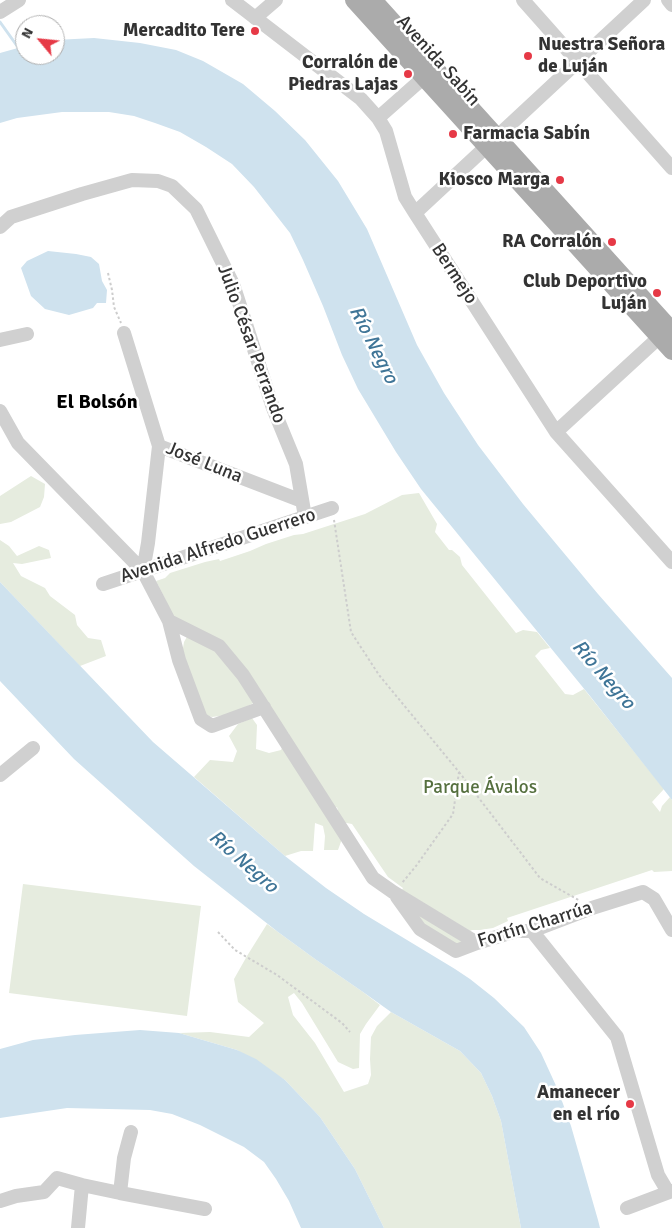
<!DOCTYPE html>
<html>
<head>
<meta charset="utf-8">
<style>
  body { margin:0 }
  #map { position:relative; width:672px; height:1228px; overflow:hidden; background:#fff; font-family:Signika,sans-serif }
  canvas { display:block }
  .north { position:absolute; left:15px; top:15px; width:50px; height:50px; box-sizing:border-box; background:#fff; border:1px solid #adadad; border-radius:50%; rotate:298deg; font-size:14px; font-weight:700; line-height:20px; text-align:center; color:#333 }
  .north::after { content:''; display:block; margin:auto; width:18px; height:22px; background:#e63946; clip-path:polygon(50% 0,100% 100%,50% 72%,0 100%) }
</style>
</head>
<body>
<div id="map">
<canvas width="672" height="1228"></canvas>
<div class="north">N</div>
</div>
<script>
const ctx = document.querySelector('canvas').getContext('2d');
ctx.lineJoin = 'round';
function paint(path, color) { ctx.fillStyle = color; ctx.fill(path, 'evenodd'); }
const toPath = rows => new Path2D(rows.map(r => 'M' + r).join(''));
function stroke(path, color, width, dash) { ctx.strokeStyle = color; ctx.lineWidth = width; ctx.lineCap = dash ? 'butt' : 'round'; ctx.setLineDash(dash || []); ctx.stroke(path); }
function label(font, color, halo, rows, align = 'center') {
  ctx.font = font + ' Signika,sans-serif'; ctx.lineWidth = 5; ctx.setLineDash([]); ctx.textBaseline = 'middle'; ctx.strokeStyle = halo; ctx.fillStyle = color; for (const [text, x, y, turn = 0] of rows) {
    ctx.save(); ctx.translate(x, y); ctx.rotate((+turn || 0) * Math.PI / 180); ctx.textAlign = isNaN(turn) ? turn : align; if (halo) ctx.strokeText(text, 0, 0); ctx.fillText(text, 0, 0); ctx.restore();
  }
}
paint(toPath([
  [31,476,45,484,44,497,40,507,11,522,0,524,0,496],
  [419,493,437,524,435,532,449,550,452,550,460,557,462,565,516,633,523,630,537,632,550,648,541,650,535,656,565,694,573,695,584,689,664,789,652,802,660,812,662,806,670,797,672,800,672,871,654,872,652,870,507,918,508,921,493,928,480,930,472,930,470,931,402,890,403,888,388,877,352,824,341,822,337,807,332,811,343,836,338,850,324,850,325,836,323,826,315,823,313,851,301,851,285,856,194,777,210,760,233,762,237,751,229,736,238,724,252,718,257,725,256,749,269,753,281,750,289,734,223,645,222,660,235,671,255,702,234,714,212,717,206,715,181,660,184,642,193,626,176,619,167,607,166,601,156,581,165,578,170,573,205,562,219,559,220,561,250,551,266,544,294,535,303,534,365,514,402,495],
  [0,540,9,546,17,556,39,546,49,550,51,558,22,564,13,563,21,576,45,588,50,596,75,615,77,625,88,638,101,640,106,656,80,666,0,582],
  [23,884,201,906,187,1016,9,993],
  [412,910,466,941,454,945,424,925],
  [267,924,315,959,363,992,380,1005,366,1024,360,1034,359,1068,353,1069,338,1062,302,1003,294,993,288,997,293,1015,315,1043,344,1092,368,1084,371,1075,370,1059,371,1037,377,1026,391,1012,460,1051,481,1073,492,1096,501,1121,521,1228,384,1228,355,1169,320,1117,285,1080,237,1050,179,1033,210,1032,249,1037,264,1023,238,1002,234,979,247,956]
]), '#e6ecdf');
paint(toPath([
  [94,38,140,43,176,50,203,61,243,84,275,111,305,140,338,181,367,229,417,345,444,393,478,445,523,504,598,594,672,678,672,800,590,696,421,489,396,452,358,389,342,355,323,306,303,260,290,233,254,187,232,164,206,147,180,132,155,123,134,116,109,112,62,112,17,118,0,123,0,53,25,46,25,55,55,55,55,40],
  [48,251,76,254,91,257,99,264,102,281,107,290,106,303,97,303,93,308,69,315,45,309,31,296,21,268,27,261],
  [0,582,153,742,285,856,326,888,364,914,455,969,470,979,494,998,524,1027,541,1053,558,1090,571,1126,598,1220,600,1228,521,1228,501,1121,492,1096,481,1073,460,1051,391,1012,363,992,315,959,278,932,194,866,74,759,0,681],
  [140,1030,179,1033,237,1050,256,1059,285,1080,320,1117,355,1169,384,1228,301,1228,289,1201,276,1179,264,1162,244,1147,200,1125,172,1114,150,1110,67,1108,0,1118,0,1049,33,1040,75,1035]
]), '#cfe2ee');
stroke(toPath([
  [0,22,20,50]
]), '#cfe2ee', 3);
stroke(toPath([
  [108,273,112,290,114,307,121,323],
  [334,520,351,632,379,675,459,772,453,814,416,866,402,883],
  [459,772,540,878,580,901],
  [218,932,235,950,277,975,342,1023,350,1032]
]), '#cdcdcd', 2, [2.5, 2.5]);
stroke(toPath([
  [232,0,361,99,378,118,386,131,405,197,415,213,556,432,672,562],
  [523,0,672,168],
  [668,0,672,5],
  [0,12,19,0],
  [255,18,276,0],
  [378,118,430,72],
  [415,213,644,0],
  [0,227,11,217,82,194,132,180,158,181,172,186,196,209,233,284,273,408,296,464,305,517],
  [124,333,159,446,148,543,143,571],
  [0,340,27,334],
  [0,411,18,443,143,571,169,621,219,646,243,675,373,878,393,892,477,943],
  [556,432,666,331],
  [159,446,302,501],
  [103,584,332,508],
  [169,621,179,660,201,719,212,726,264,707],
  [0,775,33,748],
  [397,897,420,929,456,951,477,943,516,931,532,931,592,908,643,892,654,899,672,930],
  [532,931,617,1037,658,1175,668,1192],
  [120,1193,205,1209],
  [0,1201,16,1196,44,1192,57,1178,82,1185,120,1193,124,1158,131,1132],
  [627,1208,672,1191],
  [78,1228,82,1185]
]), '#d0d0d0', 14);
stroke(toPath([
  [354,0,672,351],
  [373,0,672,331]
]), '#ababab', 18);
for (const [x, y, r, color] of [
  [255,31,5,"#e63946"],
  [528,56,5,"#e63946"],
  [408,74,5,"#e63946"],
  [453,134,5,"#e63946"],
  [560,180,5,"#e63946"],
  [612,242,5,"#e63946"],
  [657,293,5,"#e63946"],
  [630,1104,5,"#e63946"]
]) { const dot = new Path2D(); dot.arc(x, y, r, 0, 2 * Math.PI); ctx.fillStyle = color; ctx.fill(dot); stroke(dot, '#fff', 2); }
label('bold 19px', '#333', '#fff', [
  ["Mercadito Tere",245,31],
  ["Nuestra Señora",538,45,"left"],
  ["de Luján",538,67,"left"],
  ["Corralón de",398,63],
  ["Piedras Lajas",398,85],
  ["Farmacia Sabín",463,134,"left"],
  ["Kiosco Marga",550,180],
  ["RA Corralón",602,242],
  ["Club Deportivo",647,282],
  ["Luján",647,304],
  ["Amanecer",620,1093],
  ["en el río",620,1115]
], 'right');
label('19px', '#333', '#fff', [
  ["Avenida Sabín",438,61,48],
  ["Bermejo",454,274,57],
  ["Julio César Perrando",251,344,70],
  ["José Luna",204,463,22],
  ["Avenida Alfredo Guerrero",218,546,-18],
  ["Fortín Charrúa",535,925,-17]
]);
label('19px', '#56703f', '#fff', [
  ["Parque Ávalos",480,788]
]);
label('italic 20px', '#3f7597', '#fff', [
  ["Río Negro",373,345,63],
  ["Río Negro",603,675,49],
  ["Río Negro",243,862,41]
]);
label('bold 20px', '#000', '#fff', [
  ["El Bolsón",97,403]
]);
</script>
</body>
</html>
